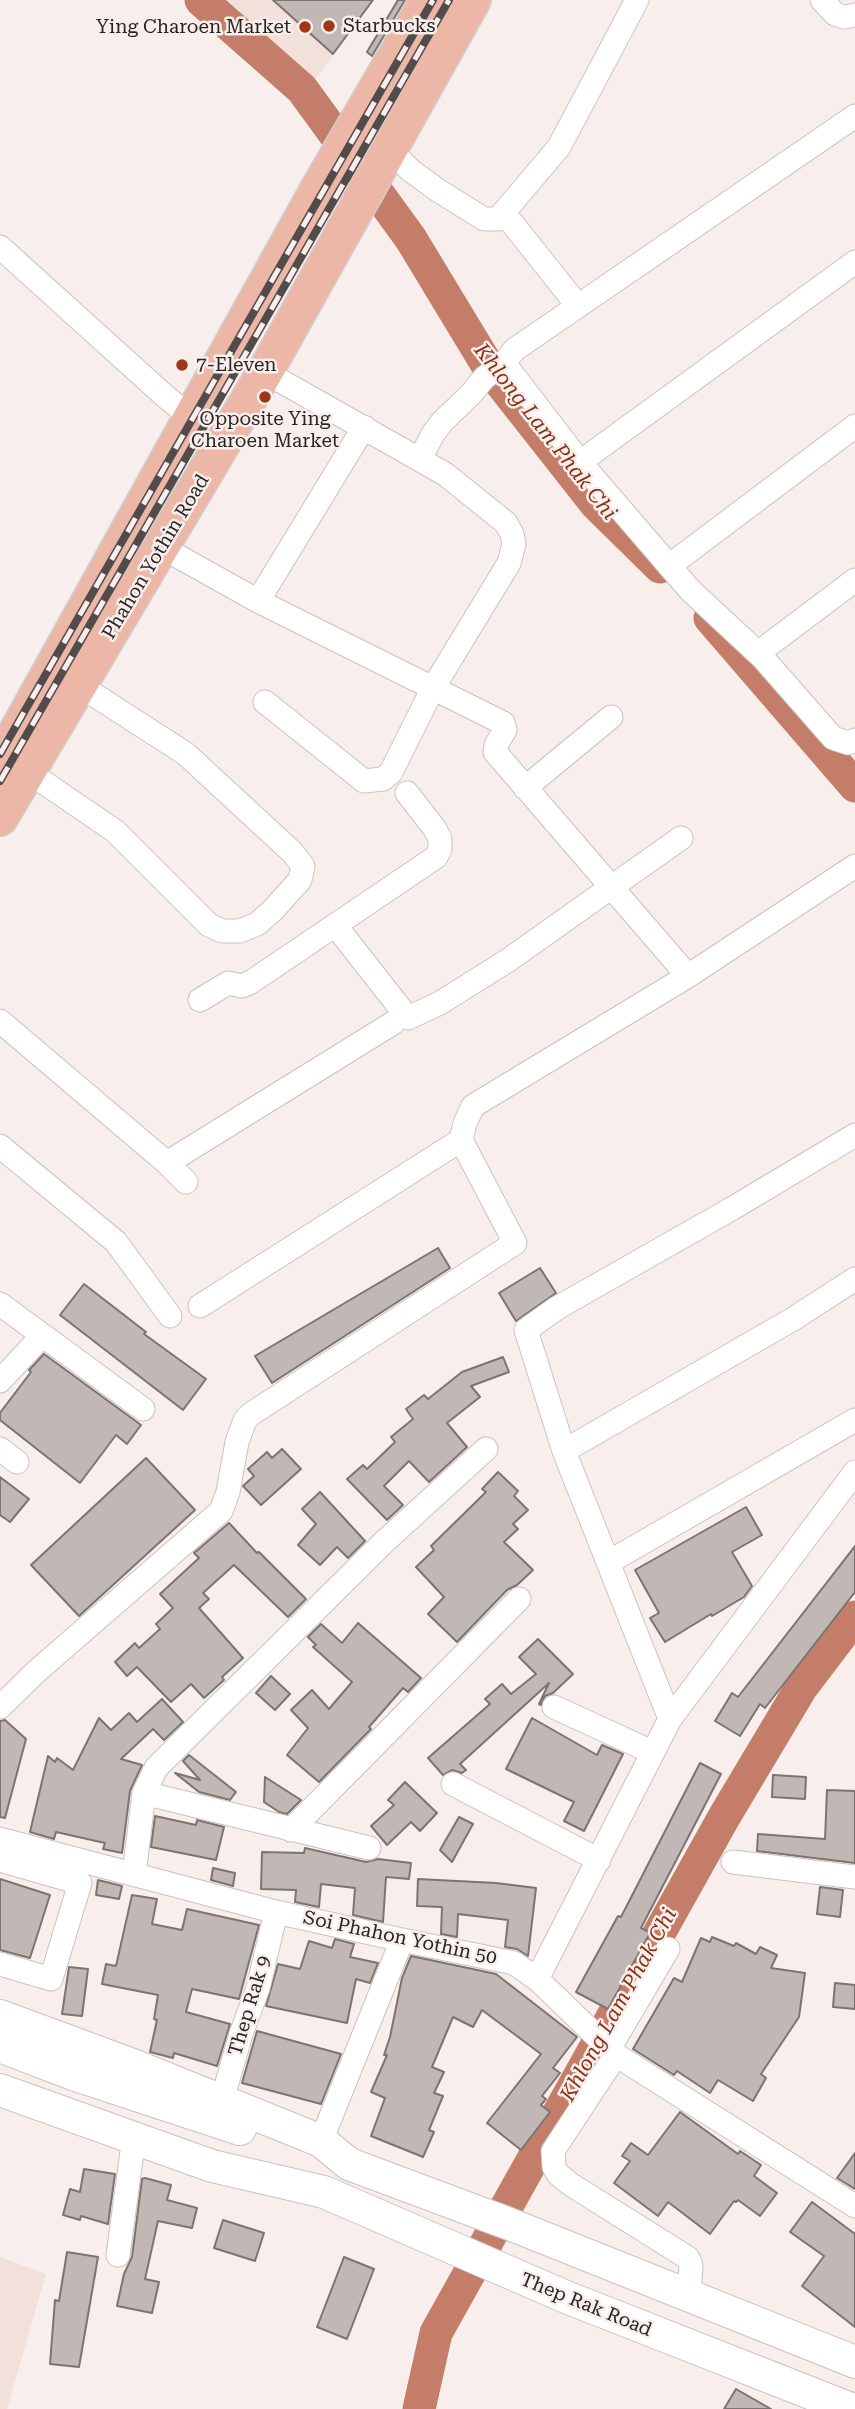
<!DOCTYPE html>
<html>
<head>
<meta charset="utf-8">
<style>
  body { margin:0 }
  canvas { display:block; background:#f8eeeb }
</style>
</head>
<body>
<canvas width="855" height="2409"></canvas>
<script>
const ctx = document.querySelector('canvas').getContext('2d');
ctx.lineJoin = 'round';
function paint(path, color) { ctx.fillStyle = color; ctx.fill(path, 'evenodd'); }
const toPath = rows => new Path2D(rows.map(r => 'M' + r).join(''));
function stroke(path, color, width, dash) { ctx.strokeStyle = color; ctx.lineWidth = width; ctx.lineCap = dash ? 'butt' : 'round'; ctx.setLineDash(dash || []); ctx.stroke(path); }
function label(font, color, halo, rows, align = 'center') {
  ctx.font = font + ' "Roboto Serif",serif'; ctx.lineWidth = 5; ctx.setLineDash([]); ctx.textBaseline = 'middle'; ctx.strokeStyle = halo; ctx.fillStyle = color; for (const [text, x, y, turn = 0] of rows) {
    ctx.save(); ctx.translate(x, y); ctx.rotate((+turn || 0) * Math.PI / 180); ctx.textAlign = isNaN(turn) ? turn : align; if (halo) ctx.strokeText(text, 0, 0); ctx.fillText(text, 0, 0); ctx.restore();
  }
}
paint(toPath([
  [226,0,373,0,315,80],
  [0,2257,46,2274,7,2409,0,2409]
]), '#f2e0db');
stroke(toPath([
  [201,0,302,89,411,239,489,368,596,504,660,567],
  [710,618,855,786],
  [419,2409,436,2333,724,1817,801,1688,855,1617]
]), '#c47d68', 33);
const building = toPath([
  [273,0,373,0,333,54,273,0],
  [398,0,405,0,372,56,367,52,398,0],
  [438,1248,450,1268,272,1383,255,1356,438,1248],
  [540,1268,556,1293,516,1321,499,1293,540,1268],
  [84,1284,146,1332,144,1334,206,1379,183,1410,60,1315,84,1284],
  [44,1354,141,1425,127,1444,116,1435,80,1483,0,1420,0,1413,31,1372,29,1370,44,1354],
  [503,1357,509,1372,471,1386,480,1397,447,1423,467,1447,429,1482,409,1461,384,1486,403,1505,387,1520,347,1479,363,1465,367,1469,395,1442,391,1437,413,1419,406,1409,424,1395,428,1399,462,1372,503,1357],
  [282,1449,301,1469,261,1505,243,1486,254,1476,248,1469,267,1452,272,1458,282,1449],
  [146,1458,195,1510,79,1616,31,1565,146,1458],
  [498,1472,518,1491,514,1496,528,1510,513,1524,518,1529,504,1542,533,1570,517,1585,507,1590,457,1642,428,1614,444,1597,416,1567,434,1550,431,1546,486,1492,482,1489,498,1472],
  [0,1477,29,1499,10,1522,0,1515,0,1477],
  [320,1492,365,1541,348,1558,337,1547,320,1565,298,1545,316,1524,302,1509,320,1492],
  [746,1507,762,1535,732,1552,752,1586,744,1597,712,1616,711,1614,665,1642,650,1618,659,1613,635,1570,746,1507],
  [229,1523,257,1553,259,1552,306,1599,288,1617,234,1565,203,1593,209,1599,199,1608,243,1658,222,1677,224,1680,204,1698,191,1684,171,1702,137,1667,127,1676,115,1662,135,1643,139,1648,160,1629,156,1624,173,1608,160,1594,199,1558,194,1553,229,1523],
  [855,1546,855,1592,765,1708,760,1704,740,1736,715,1721,732,1693,738,1697,855,1546],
  [358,1623,421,1678,408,1692,403,1688,369,1727,371,1729,319,1782,287,1755,308,1728,291,1710,312,1690,329,1709,352,1682,313,1647,316,1645,308,1637,321,1624,342,1643,358,1623],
  [538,1639,573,1674,553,1693,545,1696,541,1705,539,1704,549,1683,460,1764,466,1770,462,1773,452,1770,443,1775,428,1758,490,1704,485,1699,502,1684,511,1694,536,1674,519,1657,538,1639],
  [271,1676,290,1694,275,1710,256,1693,271,1676],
  [162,1699,183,1722,164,1740,153,1729,121,1759,142,1765,130,1791,122,1853,103,1849,105,1843,56,1832,54,1839,30,1832,48,1756,55,1762,57,1758,73,1770,99,1718,111,1730,129,1713,137,1722,162,1699],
  [532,1718,597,1755,602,1745,623,1754,584,1831,564,1821,574,1802,506,1769,532,1718],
  [5,1720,26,1739,5,1818,0,1817,0,1721,5,1720],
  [189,1755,236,1792,230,1800,199,1792,175,1773,200,1780,183,1761,189,1755],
  [700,1763,721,1774,641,1928,650,1933,608,2009,576,1992,618,1916,621,1917,700,1763],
  [773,1775,806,1777,805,1799,772,1797,773,1775],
  [265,1777,301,1800,287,1814,279,1812,264,1802,265,1777],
  [405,1782,437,1813,420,1831,411,1822,387,1845,371,1826,394,1805,388,1800,405,1782],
  [827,1790,855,1791,855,1863,757,1851,758,1834,825,1839,827,1790],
  [155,1816,196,1825,197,1820,224,1827,216,1860,151,1847,155,1816],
  [459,1817,473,1824,452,1862,440,1850,459,1817],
  [305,1848,366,1862,378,1859,411,1863,409,1879,386,1877,383,1922,353,1915,355,1888,321,1884,319,1907,295,1902,296,1890,261,1889,262,1852,304,1853,305,1848],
  [213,1868,235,1873,233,1886,211,1880,213,1868],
  [0,1879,50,1895,30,1958,0,1950,0,1879],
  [418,1879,496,1883,536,1888,528,1956,517,1949,505,1947,508,1920,458,1914,457,1937,441,1934,442,1907,417,1906,418,1879],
  [98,1880,122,1886,119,1899,96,1895,98,1880],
  [820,1887,843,1890,840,1917,817,1914,820,1887],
  [132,1895,157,1899,152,1924,182,1930,187,1909,259,1925,239,1999,192,1989,186,2012,230,2024,217,2066,174,2053,173,2058,150,2052,157,2020,154,2019,158,1995,102,1984,106,1964,116,1966,132,1895],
  [712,1937,734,1946,736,1943,756,1954,760,1947,777,1955,771,1968,805,1973,799,2017,761,2074,766,2078,753,2101,718,2080,710,2093,677,2071,674,2075,633,2049,674,1978,682,1982,701,1938,710,1942,712,1937],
  [335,1939,354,1944,350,1957,378,1963,370,1983,356,1979,347,2023,266,2006,278,1964,300,1969,309,1941,332,1948,335,1939],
  [411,1956,496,1974,577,2037,553,2068,560,2073,542,2096,546,2099,541,2105,550,2112,521,2150,487,2123,541,2054,482,2010,473,2027,453,2017,432,2067,444,2072,434,2093,443,2096,429,2130,434,2132,423,2157,371,2136,385,2098,371,2092,387,2055,384,2055,390,2037,402,1978,411,1956],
  [69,1967,88,1969,82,2016,62,2014,69,1967],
  [835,1983,855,1985,855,2009,833,2007,835,1983],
  [257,2031,341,2054,321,2104,242,2083,257,2031],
  [680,2112,738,2154,740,2151,761,2165,754,2176,777,2193,760,2216,738,2200,736,2202,734,2201,710,2234,668,2202,658,2216,614,2183,630,2161,622,2156,631,2143,648,2155,680,2112],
  [855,2153,855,2189,837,2178,855,2153],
  [84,2169,115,2174,108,2224,81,2216,80,2220,63,2215,70,2189,80,2192,84,2169],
  [145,2178,171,2185,167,2200,197,2208,192,2228,158,2221,145,2279,159,2282,152,2313,117,2306,124,2274,132,2257,142,2179,145,2178],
  [812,2202,855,2234,855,2327,802,2286,824,2256,790,2232,812,2202],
  [223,2220,264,2233,255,2261,214,2248,223,2220],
  [67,2252,98,2257,79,2367,50,2364,55,2300,59,2301,67,2252],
  [344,2257,374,2269,347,2339,317,2327,344,2257],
  [736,2389,771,2409,724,2409,736,2389]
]);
paint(building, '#c1b8b5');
stroke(building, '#7c7471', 2);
const minor = toPath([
  [822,0,835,14,844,17,855,15],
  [389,148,410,170,439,191,484,219,498,219,559,147,637,0],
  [512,223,578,306],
  [0,247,166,397,192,418],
  [504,363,580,462,690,590,762,657,833,738,848,743,855,740],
  [420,459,433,434,442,422,472,393,484,378,504,363,514,350,855,116],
  [580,462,855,262],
  [163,548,258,601,503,723,505,730,496,745,495,752,688,976],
  [669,566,855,426],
  [258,601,364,427],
  [758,653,855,580],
  [265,702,364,781,383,779,391,772,433,688,509,563,514,544,512,534,506,523,445,474,265,372],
  [27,771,115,831,209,925,222,931,240,931,257,924,272,911,300,880,303,866,293,853,186,754,79,685],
  [525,788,611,717],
  [335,925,408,1018,440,1003,507,961,681,838],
  [200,1000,228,983,242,986,251,982,436,857,440,849,440,839,435,829,407,793],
  [0,1021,167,1163,186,1182],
  [0,1146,116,1242,170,1316],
  [167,1163,393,1023],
  [0,1304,143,1409],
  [200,1306,461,1140],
  [0,1381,42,1336],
  [0,1449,17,1462],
  [564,1451,793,1319,855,1279],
  [609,1562,855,1420],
  [0,1707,37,1671,221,1511,228,1492,237,1442,245,1420,251,1414,515,1243,461,1140,465,1123,473,1106,688,976,855,866],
  [554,1707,652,1752],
  [670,1719,564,1451,526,1330,557,1308,733,1208,855,1135],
  [453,1784,599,1860],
  [144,1793,369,1848],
  [291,1830,519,1599],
  [0,1839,276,1912,402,1940,514,1963,537,1979,616,2055,855,2206],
  [0,1860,80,1883,51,1979,0,1964],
  [733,1862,855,1877],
  [134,1874,144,1793,156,1768,383,1543,486,1449],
  [537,1979,670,1719,855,1472],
  [609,2049,668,1949],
  [616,2055,553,2151,554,2167,558,2174,570,2184,688,2258,691,2265,689,2296],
  [222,2100,241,2034,258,1988,276,1912],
  [321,2141,402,1940],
  [118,2255,134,2137]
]);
const secondary = toPath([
  [0,2016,138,2067,321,2141,349,2164,507,2223,855,2362],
  [0,2046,76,2075,240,2129],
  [0,2090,212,2166,324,2192,566,2297,851,2409]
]);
const primary = toPath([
  [0,762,317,191,428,0],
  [0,818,265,372,473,0]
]);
stroke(minor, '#cbc2bf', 25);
stroke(secondary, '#cbc2bf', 34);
stroke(primary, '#d0cfcf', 38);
stroke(minor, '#fff', 23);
stroke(secondary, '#fff', 32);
stroke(primary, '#ecb7a7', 35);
const rail = toPath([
  [0,754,433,0],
  [0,781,449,0]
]);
stroke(rail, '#514c4a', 8);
stroke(rail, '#f8eeeb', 5, [16]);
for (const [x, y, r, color] of [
  [329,26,7,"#9e3715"],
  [305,27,7,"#9e3715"],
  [182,365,7,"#9e3715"],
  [265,397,7,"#9e3715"]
]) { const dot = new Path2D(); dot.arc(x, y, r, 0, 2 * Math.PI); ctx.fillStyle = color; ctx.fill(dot); stroke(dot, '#f8eeeb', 2.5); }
label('19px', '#282423', '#f8eeeb', [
  ["Starbucks",343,26],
  ["Ying Charoen Market",291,27,"right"],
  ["7-Eleven",196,365],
  ["Opposite Ying",265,419,"center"],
  ["Charoen Market",265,441,"center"]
], 'left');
label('19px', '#282423', '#f8eeeb', [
  ["Phahon Yothin Road",156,557,-59],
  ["Soi Phahon Yothin 50",400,1938,12],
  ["Thep Rak 9",250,2006,-73],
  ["Thep Rak Road",586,2305,22]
]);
label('italic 21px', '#873116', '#f8eeeb', [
  ["Khlong Lam Phak Chi",545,432,52],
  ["Khlong Lam Phak Chi",619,2005,-61]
]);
</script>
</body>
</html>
